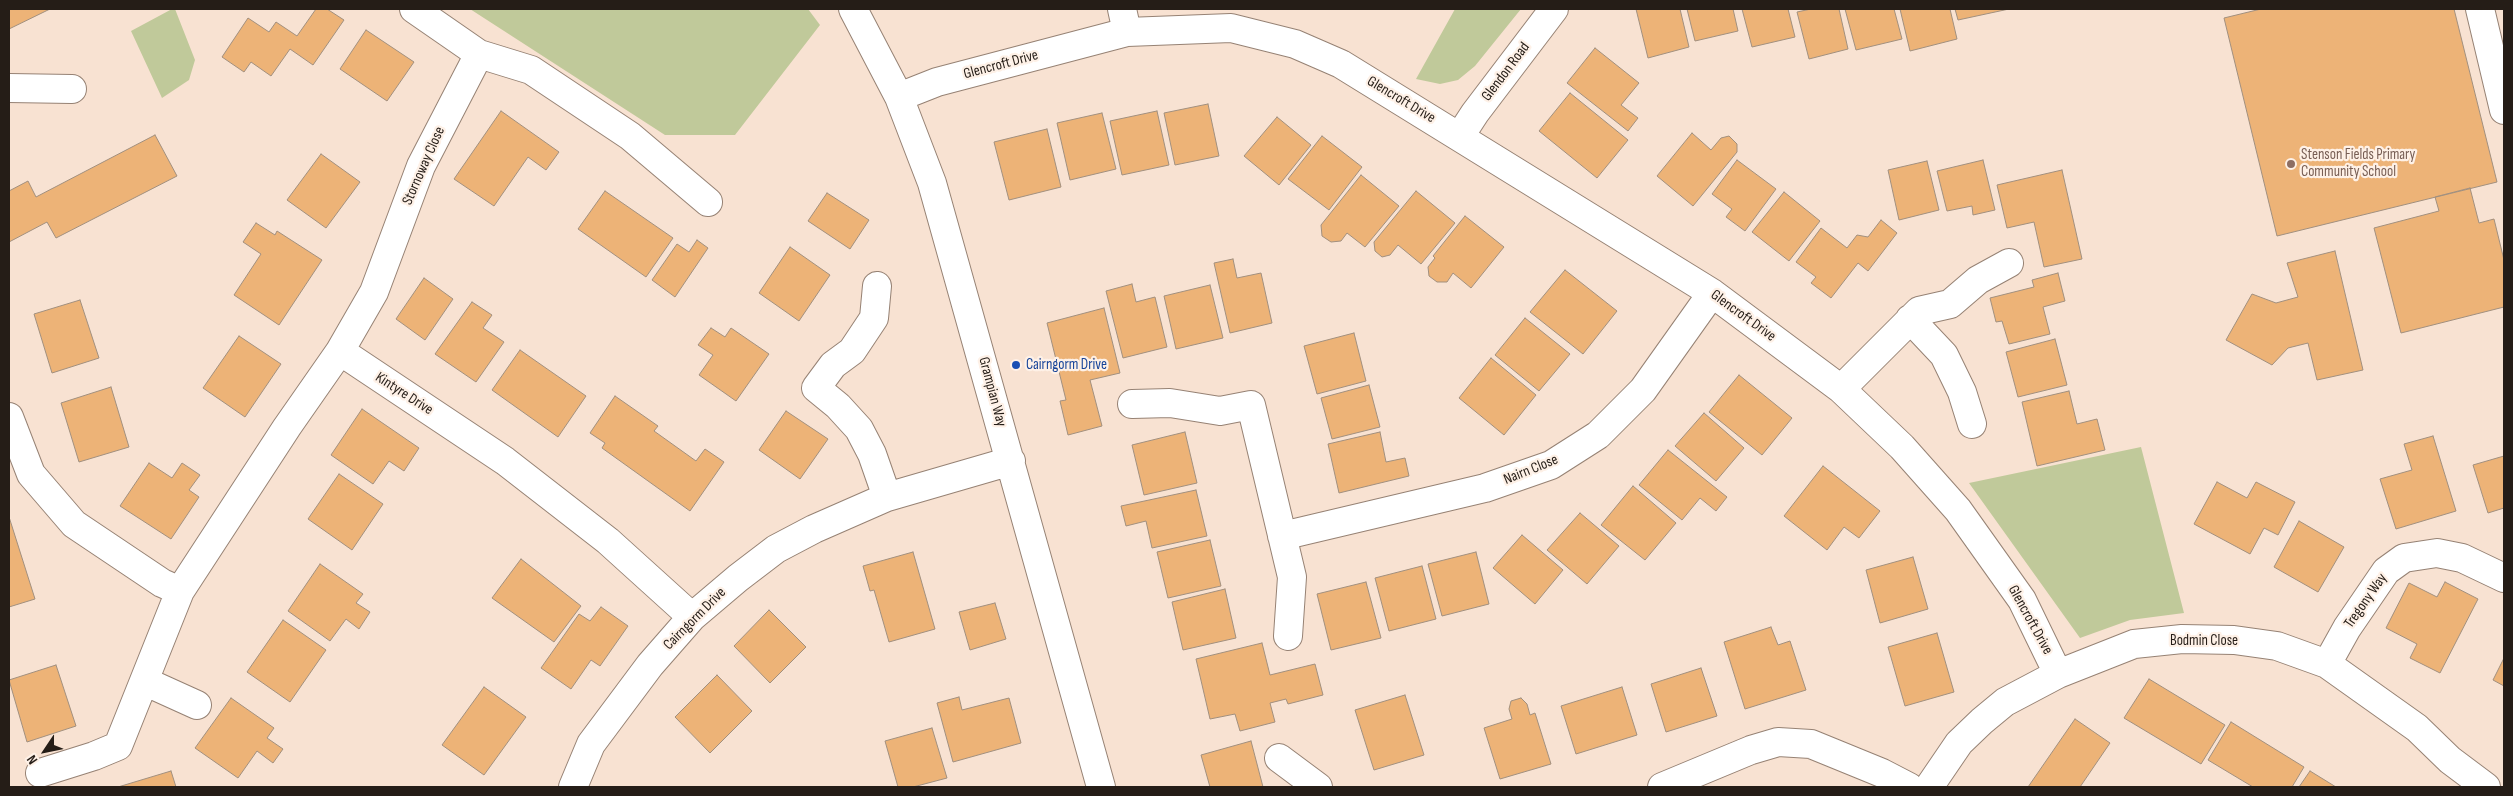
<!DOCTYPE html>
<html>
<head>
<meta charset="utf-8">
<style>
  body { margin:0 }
  #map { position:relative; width:2513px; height:796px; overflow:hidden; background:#f8e2d2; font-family:"Sofia Sans Condensed",sans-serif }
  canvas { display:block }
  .frame { position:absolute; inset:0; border:10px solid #251d17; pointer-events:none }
  .north { position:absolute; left:20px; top:726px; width:50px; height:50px; -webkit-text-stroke:4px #fef1e7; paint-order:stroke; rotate:236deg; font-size:14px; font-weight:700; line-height:20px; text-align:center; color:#251d17 }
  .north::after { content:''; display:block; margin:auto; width:18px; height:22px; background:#251d17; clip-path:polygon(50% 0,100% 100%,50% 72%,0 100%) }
</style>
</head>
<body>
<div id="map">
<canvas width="2513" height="796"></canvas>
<div class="frame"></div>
<div class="north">N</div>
</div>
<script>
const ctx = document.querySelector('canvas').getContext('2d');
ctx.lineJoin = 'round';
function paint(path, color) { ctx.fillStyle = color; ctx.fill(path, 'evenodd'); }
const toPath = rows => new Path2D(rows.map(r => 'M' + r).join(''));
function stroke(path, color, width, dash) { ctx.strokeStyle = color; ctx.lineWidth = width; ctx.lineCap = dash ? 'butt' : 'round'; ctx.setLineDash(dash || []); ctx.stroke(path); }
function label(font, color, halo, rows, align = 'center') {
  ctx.font = font + ' "Sofia Sans Condensed",sans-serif'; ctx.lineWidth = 4.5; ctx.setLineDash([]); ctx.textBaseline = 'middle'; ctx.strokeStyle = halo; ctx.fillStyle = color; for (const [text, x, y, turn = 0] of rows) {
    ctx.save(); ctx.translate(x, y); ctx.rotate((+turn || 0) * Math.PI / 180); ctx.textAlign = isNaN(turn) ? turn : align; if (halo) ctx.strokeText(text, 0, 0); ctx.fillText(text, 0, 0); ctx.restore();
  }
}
paint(toPath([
  [172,9,175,9,195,60,189,80,162,98,131,31],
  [470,9,808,9,820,25,735,135,665,135],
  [1455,9,1521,9,1475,66,1458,80,1440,84,1416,79],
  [2141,447,2184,613,2130,620,2080,638,1969,483]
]), '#c0c99a');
const building = toPath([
  [9,9,50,9,9,29,9,9],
  [316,9,327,9,344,20,313,65,290,49,271,76,251,62,244,72,222,57,248,18,269,32,276,22,297,36,316,9],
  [1636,9,1680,9,1689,47,1648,58,1636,9],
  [1687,9,1733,9,1738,31,1695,41,1687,9],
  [1742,9,1788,9,1795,37,1752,47,1742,9],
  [1811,9,1839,9,1848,49,1809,59,1797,12,1811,9],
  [1845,9,1894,9,1902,39,1856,50,1845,9],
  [1900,9,1950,9,1957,39,1910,51,1900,9],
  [1955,9,2009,9,1958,20,1955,9],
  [2261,9,2454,9,2497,182,2277,236,2224,18,2261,9],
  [366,30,414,62,387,101,340,69,366,30],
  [1595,48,1639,83,1621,105,1638,118,1628,131,1567,83,1595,48],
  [1570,93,1628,140,1597,178,1539,131,1570,93],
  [1208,104,1219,156,1175,165,1164,113,1208,104],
  [501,111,559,152,546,170,528,157,494,206,454,179,501,111],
  [1157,111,1169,165,1122,175,1110,121,1157,111],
  [1102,113,1116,169,1070,180,1057,123,1102,113],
  [1277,117,1311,145,1279,185,1244,156,1277,117],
  [1047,129,1061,187,1009,200,994,142,1047,129],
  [1692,133,1711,150,1721,138,1729,136,1737,144,1737,152,1693,206,1657,176,1692,133],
  [155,135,177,176,56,238,47,222,9,242,9,191,28,181,36,197,155,135],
  [1322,136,1362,167,1329,210,1288,179,1322,136],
  [321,154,360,182,326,228,287,200,321,154],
  [1737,160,1776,189,1745,231,1726,217,1732,209,1712,194,1737,160],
  [1983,160,1995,210,1973,215,1972,206,1947,211,1937,171,1983,160],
  [1927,161,1939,210,1899,220,1888,170,1927,161],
  [2062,170,2082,259,2044,267,2034,222,2007,228,1997,185,2062,170],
  [1361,175,1399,206,1365,247,1347,233,1341,241,1331,242,1322,236,1321,225,1361,175],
  [2470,188,2479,223,2494,219,2504,260,2504,307,2401,333,2374,228,2439,211,2435,197,2470,188],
  [605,191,673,238,646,277,578,229,605,191],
  [1416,191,1455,223,1421,264,1398,245,1390,255,1382,257,1375,251,1374,242,1416,191],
  [1784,192,1820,221,1789,261,1752,232,1784,192],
  [827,193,869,220,850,249,808,221,827,193],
  [1465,216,1504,247,1471,288,1453,273,1447,282,1437,282,1429,276,1428,267,1435,258,1433,256,1465,216],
  [1881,220,1897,233,1868,271,1858,263,1831,298,1811,283,1816,277,1796,262,1821,228,1847,248,1857,235,1868,237,1881,220],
  [256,223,275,235,277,231,322,260,279,325,234,295,261,254,243,242,256,223],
  [697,240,708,248,675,297,652,280,677,244,689,252,697,240],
  [790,247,830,275,799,321,759,293,790,247],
  [2335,251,2363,370,2317,380,2308,343,2288,348,2272,365,2226,340,2252,294,2276,303,2298,297,2287,263,2335,251],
  [1233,259,1237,278,1261,273,1272,323,1230,333,1214,263,1233,259],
  [1565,270,1617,311,1583,354,1530,312,1565,270],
  [2058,273,2065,301,2043,307,2050,334,2009,344,2002,321,1996,322,1990,298,2034,287,2032,280,2058,273],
  [424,278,453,299,425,340,396,319,424,278],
  [1132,284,1136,302,1155,297,1167,347,1123,358,1106,291,1132,284],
  [1210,285,1223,338,1176,349,1164,296,1210,285],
  [80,300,99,358,52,373,34,314,80,300],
  [472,302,492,315,483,328,504,342,476,382,435,354,472,302],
  [1104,308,1120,373,1090,380,1102,426,1068,435,1060,401,1066,400,1047,323,1104,308],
  [1525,318,1570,354,1539,391,1495,355,1525,318],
  [711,328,725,337,731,328,769,354,736,401,699,375,713,355,698,345,711,328],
  [1354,333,1366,381,1317,394,1304,346,1354,333],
  [239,336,281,364,245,417,203,388,239,336],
  [2055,339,2067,385,2018,397,2006,352,2055,339],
  [520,350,586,396,558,437,492,390,520,350],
  [1491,358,1536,395,1504,435,1459,398,1491,358],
  [1739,375,1792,418,1762,455,1709,412,1739,375],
  [1369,385,1380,427,1332,439,1321,398,1369,385],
  [111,387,129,447,79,462,61,403,111,387],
  [2069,391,2077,424,2097,419,2105,450,2037,466,2022,402,2069,391],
  [615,396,658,426,654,431,696,461,705,449,724,462,690,511,602,448,605,443,590,433,615,396],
  [362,409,419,448,404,471,389,461,373,484,331,455,362,409],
  [786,411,828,439,800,479,759,450,786,411],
  [1704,413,1744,448,1716,481,1675,446,1704,413],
  [1185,432,1197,483,1144,495,1132,445,1185,432],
  [1380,432,1386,462,1405,458,1409,476,1339,493,1328,444,1380,432],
  [2433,436,2456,511,2396,529,2380,479,2412,470,2404,444,2433,436],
  [1668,450,1727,497,1716,511,1700,498,1682,520,1639,485,1668,450],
  [2504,456,2504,508,2488,513,2473,465,2504,456],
  [149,463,172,478,182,463,200,475,189,490,199,497,171,539,120,506,149,463],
  [1823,466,1880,511,1859,538,1844,527,1827,550,1784,516,1823,466],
  [339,474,383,504,352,550,308,519,339,474],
  [2217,482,2247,498,2256,482,2295,502,2278,535,2264,528,2250,554,2194,524,2217,482],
  [1633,486,1676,523,1645,560,1601,525,1633,486],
  [1196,490,1207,536,1152,548,1146,521,1126,526,1121,506,1196,490],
  [1580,513,1619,546,1587,584,1547,550,1580,513],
  [10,520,35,599,9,607,9,521,10,520],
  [2299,521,2344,547,2318,592,2274,567,2299,521],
  [1522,535,1563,570,1535,604,1493,568,1522,535],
  [1210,540,1221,586,1168,598,1157,552,1210,540],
  [913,552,935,629,889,642,874,590,870,591,863,566,913,552],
  [1476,552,1489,604,1442,616,1428,564,1476,552],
  [1913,557,1928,609,1880,623,1866,570,1913,557],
  [521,559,581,606,554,642,492,598,521,559],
  [320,564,363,594,356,603,370,612,359,629,346,619,330,641,288,611,320,564],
  [1422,566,1436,619,1389,631,1375,578,1422,566],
  [1366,582,1381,638,1331,650,1317,594,1366,582],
  [2445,582,2478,599,2440,673,2410,658,2417,644,2386,628,2409,583,2437,597,2445,582],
  [1225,589,1236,638,1183,650,1172,602,1225,589],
  [995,603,1006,639,970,650,959,612,995,603],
  [601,607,628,626,600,666,591,660,571,689,541,668,579,614,590,621,601,607],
  [769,610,806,647,770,683,734,646,769,610],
  [283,620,326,650,290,702,247,672,283,620],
  [1771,627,1778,645,1790,641,1806,690,1745,709,1724,642,1771,627],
  [1937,633,1954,692,1905,706,1888,647,1937,633],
  [1262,643,1270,675,1315,664,1323,695,1288,704,1286,699,1270,703,1275,722,1240,731,1235,714,1210,719,1196,659,1262,643],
  [2504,658,2504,686,2493,680,2504,658],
  [56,665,76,726,27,742,9,680,56,665],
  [1701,668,1717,716,1666,732,1651,684,1701,668],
  [717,675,752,711,710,753,675,717,717,675],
  [2149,679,2225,725,2201,764,2124,718,2149,679],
  [484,687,526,717,484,775,442,745,484,687],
  [1622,687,1637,735,1576,754,1561,706,1622,687],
  [1405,695,1424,755,1374,770,1355,710,1405,695],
  [959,697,962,710,1009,698,1021,743,953,762,937,703,959,697],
  [231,698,274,728,267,738,283,749,273,763,257,751,238,778,195,748,231,698],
  [1521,698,1527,704,1530,715,1535,713,1551,764,1500,779,1484,728,1512,719,1509,709,1511,701,1521,698],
  [2075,719,2110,743,2080,787,2028,787,2075,719],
  [2231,722,2304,767,2292,787,2253,787,2208,760,2231,722],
  [932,728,947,778,913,787,898,787,885,741,932,728],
  [1251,741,1263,787,1210,787,1201,755,1251,741],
  [171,771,176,787,118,787,171,771],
  [2310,771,2336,787,2299,787,2310,771]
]);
paint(building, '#edb377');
stroke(building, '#a18f7e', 1);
const minor = toPath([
  [414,9,479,54,531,70,630,136,708,202],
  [853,9,899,97,932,183,1101,787],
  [1122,9,1127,32],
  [2480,9,2504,110],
  [9,88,72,89],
  [899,97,937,82,1127,32,1231,28,1295,44,1341,64,1712,293,1841,389,1902,447,1958,510,2022,600,2058,674],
  [1460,136,1475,113,1554,9],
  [877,286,874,318,852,351,833,365,816,388,838,406,859,429,872,454,887,497],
  [1910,319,1944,355,1962,392,1972,424],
  [340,351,505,461,608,541,692,617],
  [1841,389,1919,311,1950,304,1978,280,2009,263],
  [1132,404,1170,403,1220,411,1251,405,1292,577,1288,636],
  [9,417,31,474,74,524,162,583,180,591],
  [1282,536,1485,488,1551,465,1598,435,1643,390,1712,293],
  [2327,664,2347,628,2386,571,2404,558,2437,553,2462,558,2504,578],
  [144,681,197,705],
  [1279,758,1318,787],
  [40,773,94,756,118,746,180,591,287,427,340,351,374,292,421,166,479,54],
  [573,787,591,744,650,665,692,617,738,578,776,549,814,529,887,497,1011,461],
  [1662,787,1751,750,1778,742,1811,744,1882,773,1909,787],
  [1929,787,1959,743,1982,721,2005,702,2058,674,2134,644,2182,639,2234,640,2277,646,2327,664,2417,728,2450,760,2486,787]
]);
stroke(minor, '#968274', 30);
stroke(minor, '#fff', 28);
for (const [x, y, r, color] of [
  [2291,164,5,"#8d6e63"],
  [1016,365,5,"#1a4fb4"]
]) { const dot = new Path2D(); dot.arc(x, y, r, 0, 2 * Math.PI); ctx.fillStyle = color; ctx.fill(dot); stroke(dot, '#fef1e7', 2); }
label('15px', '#251d17', '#fef1e7', [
  ["Glencroft Drive",1001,65,-15],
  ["Glendon Road",1506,72,-53],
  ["Glencroft Drive",1401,100,31],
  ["Stornoway Close",424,166,-66],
  ["Glencroft Drive",1743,316,36],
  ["Grampian Way",992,392,75],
  ["Kintyre Drive",404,394,33],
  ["Nairn Close",1531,470,-22],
  ["Tregony Way",2366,601,-55],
  ["Cairngorm Drive",695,619,-45],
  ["Glencroft Drive",2030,620,61],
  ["Bodmin Close",2204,641]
]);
label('15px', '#785e54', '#fef1e7', [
  ["Stenson Fields Primary",2301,155],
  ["Community School",2301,172]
], 'left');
label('15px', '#164399', '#fef1e7', [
  ["Cairngorm Drive",1026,365]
], 'left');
</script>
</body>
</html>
